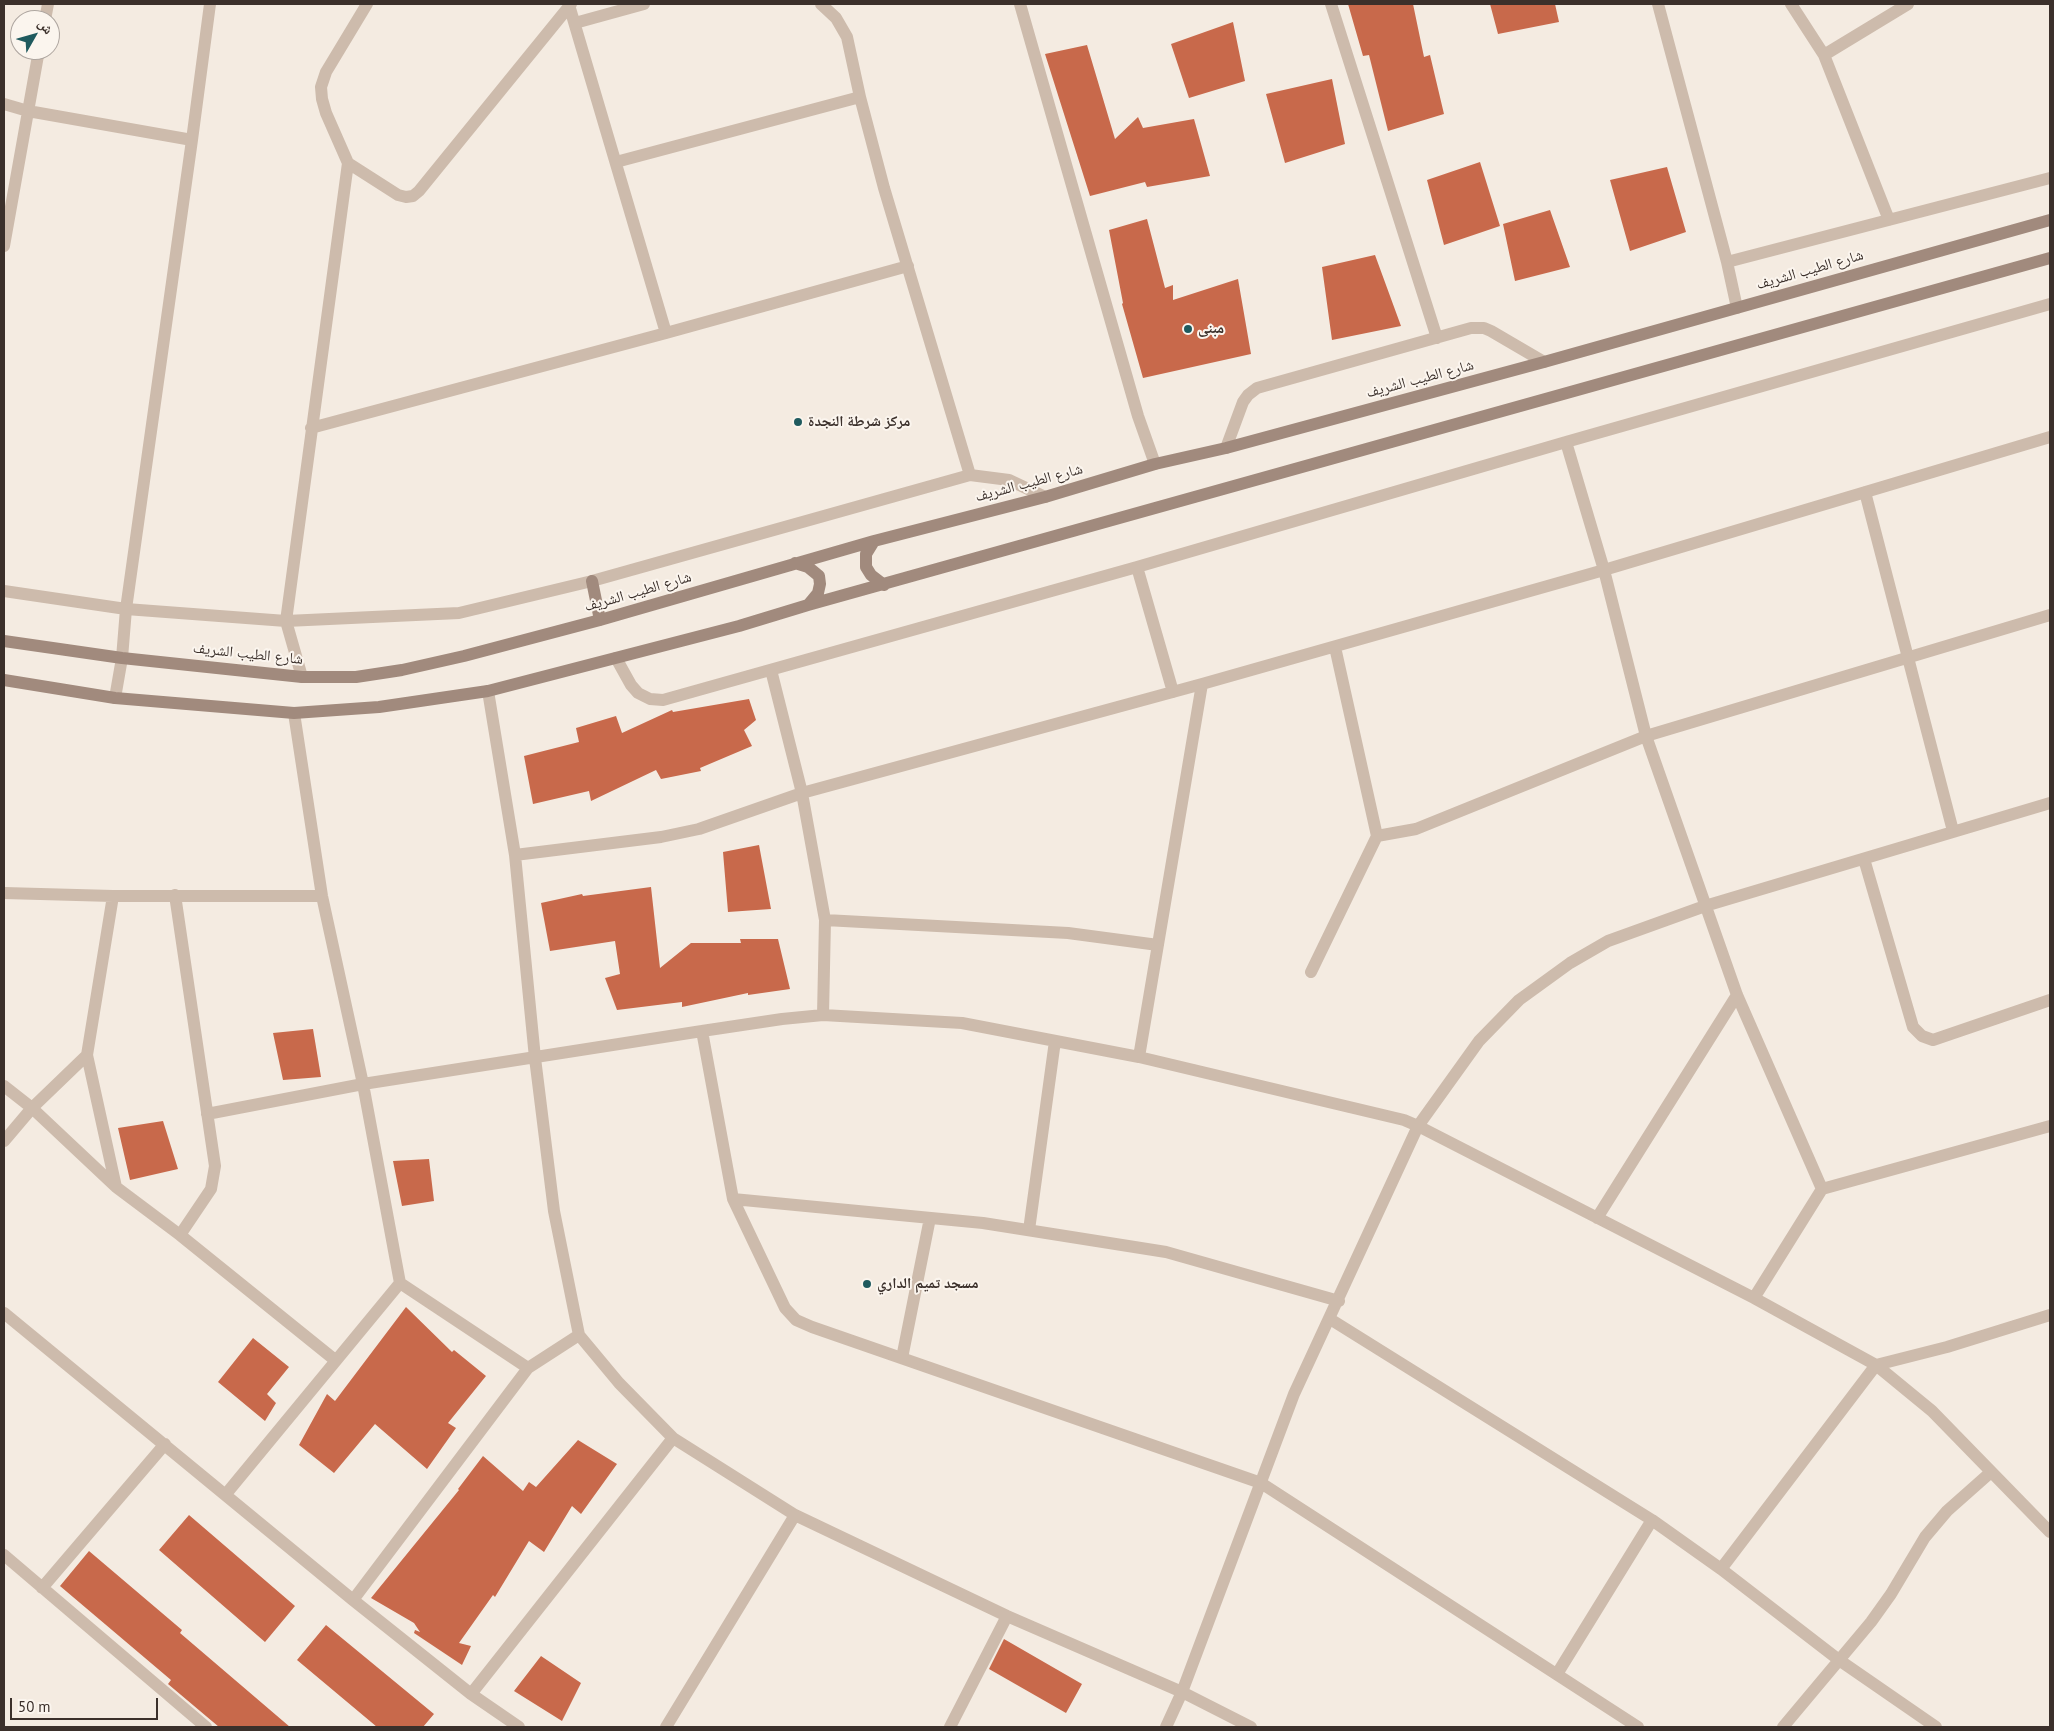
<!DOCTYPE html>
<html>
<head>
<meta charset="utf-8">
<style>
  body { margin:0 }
  #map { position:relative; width:2054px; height:1731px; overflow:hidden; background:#f4ebe1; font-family:"PT Sans","Noto Naskh Arabic",sans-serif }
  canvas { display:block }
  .frame { position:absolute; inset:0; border:5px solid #3b302b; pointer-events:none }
  .north { position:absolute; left:10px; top:10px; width:50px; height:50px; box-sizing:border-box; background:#fbf5ee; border:1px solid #aea6a0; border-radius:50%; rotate:52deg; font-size:14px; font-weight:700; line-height:20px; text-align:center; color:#3b302b }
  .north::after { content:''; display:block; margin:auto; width:18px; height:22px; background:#1f5a5e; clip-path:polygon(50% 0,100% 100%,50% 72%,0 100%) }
  .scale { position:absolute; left:10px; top:1698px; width:148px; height:22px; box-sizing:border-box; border:2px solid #3b302b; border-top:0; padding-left:6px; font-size:15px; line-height:18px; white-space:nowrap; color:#3b302b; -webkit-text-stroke:4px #fbf5ee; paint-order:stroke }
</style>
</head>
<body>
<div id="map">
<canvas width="2054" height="1731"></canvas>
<div class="frame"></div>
<div class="north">ش</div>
<div class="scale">50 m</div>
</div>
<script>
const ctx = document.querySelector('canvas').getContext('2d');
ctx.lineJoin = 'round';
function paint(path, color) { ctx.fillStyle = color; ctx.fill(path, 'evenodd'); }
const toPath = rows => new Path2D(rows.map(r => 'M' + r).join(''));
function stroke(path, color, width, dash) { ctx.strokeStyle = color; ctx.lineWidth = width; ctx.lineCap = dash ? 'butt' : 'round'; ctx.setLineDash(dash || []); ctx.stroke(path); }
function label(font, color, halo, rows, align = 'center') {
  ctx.font = font + ' "PT Sans","Noto Naskh Arabic",sans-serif'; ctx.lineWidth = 4; ctx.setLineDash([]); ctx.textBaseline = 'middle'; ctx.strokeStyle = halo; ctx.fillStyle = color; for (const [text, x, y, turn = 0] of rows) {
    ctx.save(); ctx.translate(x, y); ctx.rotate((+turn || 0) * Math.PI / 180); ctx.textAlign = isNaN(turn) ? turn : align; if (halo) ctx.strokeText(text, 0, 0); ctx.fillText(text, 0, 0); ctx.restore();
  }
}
paint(toPath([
  [1348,4,1413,4,1424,57,1430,55,1444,114,1388,131,1369,55,1363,56],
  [1490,4,1555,4,1559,22,1498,34],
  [1233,22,1245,81,1189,98,1171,44],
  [1087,45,1115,139,1138,117,1143,128,1194,119,1210,176,1147,187,1145,182,1090,196,1045,54],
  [1332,79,1345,144,1285,163,1266,94],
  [1480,162,1500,226,1444,245,1427,180],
  [1667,167,1686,232,1630,251,1610,180],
  [1550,210,1570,267,1515,281,1503,224],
  [1147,219,1165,288,1173,285,1173,300,1238,279,1251,354,1143,378,1122,304,1123,303,1109,230],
  [1375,255,1401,326,1332,340,1322,267],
  [749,699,756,720,744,730,752,746,700,768,701,771,661,779,656,770,591,801,589,791,533,804,524,756,579,742,576,728,616,716,622,733,672,710,673,712],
  [759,845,771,909,728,912,723,852],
  [651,887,660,968,691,943,741,943,740,939,778,939,790,989,748,995,748,993,682,1007,682,1002,617,1010,605,978,620,974,615,941,550,951,541,903,582,894,583,896],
  [313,1029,321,1077,283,1080,273,1033],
  [163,1121,178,1169,130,1180,118,1128],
  [429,1159,434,1201,402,1206,393,1161],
  [406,1307,452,1352,454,1350,486,1376,448,1423,456,1428,427,1469,375,1424,334,1473,299,1445,327,1394,335,1401],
  [253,1338,289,1367,267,1394,276,1403,265,1421,218,1382],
  [578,1440,617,1464,581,1514,572,1506,544,1552,529,1541,495,1597,493,1595,459,1643,471,1646,462,1665,414,1633,415,1630,420,1632,414,1623,371,1598,459,1490,458,1489,483,1456,523,1491,529,1482,536,1487],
  [189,1515,295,1606,265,1642,159,1550],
  [89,1551,182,1630,180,1633,290,1727,219,1727,168,1684,171,1680,60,1586],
  [326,1625,434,1714,423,1727,377,1727,297,1660],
  [1004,1639,1082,1684,1066,1713,989,1669],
  [541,1656,581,1683,562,1721,514,1691]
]), '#c8694b');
stroke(toPath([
  [821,4,836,18,847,37,860,97],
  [1020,4,1138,416,1155,464],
  [1331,4,1437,338],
  [1658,4,1727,262,1737,308],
  [1791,4,1824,55,1889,220],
  [569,5,666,333],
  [45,20,48,4],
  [575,23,644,4],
  [1824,55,1908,4],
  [4,104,28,111,192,140],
  [616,162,860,97,884,188,970,475],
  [348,163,398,195,406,197,413,196,419,191,571,4],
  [4,246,39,50],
  [1727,262,2050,178],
  [311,428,666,333,908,266],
  [1566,442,1604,570,1646,736,1737,995,1822,1189,1754,1298],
  [1226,448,1243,402,1248,395,1257,388,1471,328,1484,328,1491,331,1544,362],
  [1865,492,1953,831],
  [1137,567,1173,692],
  [4,591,126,609,286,621,459,613,592,581,970,475,1009,480,1045,497],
  [616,658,631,685,638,693,650,699,663,700,1137,567,1566,442,2050,304],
  [771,670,802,793,825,920,823,1015],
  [302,677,286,621,348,163,326,113,322,99,321,87,326,72,367,4],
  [488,691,515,855,535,1058,554,1211,579,1335,619,1383,673,1438,795,1515,1007,1616,1182,1692,1251,1727],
  [115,698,122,658,126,609,192,140,210,4],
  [1377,836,1416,829,1646,736,2050,615],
  [515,855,661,837,699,829,802,793,1202,684,1604,570,2050,437],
  [1864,859,1913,1027,1922,1036,1933,1040,2050,1000],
  [4,893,113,896,322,896],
  [175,895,215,1166,211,1189,180,1235],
  [825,920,1068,933,1158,945],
  [1311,972,1377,836,1335,647],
  [702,1031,733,1199,785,1308,796,1320,812,1327,1261,1483,1638,1727],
  [87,1055,116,1187],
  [1139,1057,1202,684],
  [4,1086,32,1108,116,1187,180,1235,335,1360],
  [207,1114,363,1084,702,1031,782,1019,823,1015,962,1023,1139,1057,1404,1120,1418,1126,1754,1298,1876,1365,1932,1411,2050,1532],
  [4,1141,32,1108,87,1055,113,896],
  [1822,1189,2050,1126],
  [733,1199,983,1223,1166,1252,1339,1301],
  [1597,1218,1737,995],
  [1029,1230,1055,1041],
  [400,1283,528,1368],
  [4,1313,353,1600,471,1694,519,1727],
  [1330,1319,1652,1520,1721,1569,1839,1660,1936,1727],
  [902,1358,930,1218],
  [226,1494,400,1283,363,1084,322,896,294,713],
  [4,1555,206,1727],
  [1721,1569,1876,1365,1947,1347,2050,1315],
  [42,1588,165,1444],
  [353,1600,528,1368,579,1335],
  [1557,1674,1652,1520],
  [471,1694,673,1438],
  [666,1727,795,1515],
  [950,1727,1007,1616],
  [1166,1727,1182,1692,1294,1394,1418,1126,1479,1041,1519,1000,1570,963,1608,941,1705,906,2050,803],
  [1783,1727,1871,1622,1891,1594,1925,1537,1947,1511,1991,1472]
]), '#cdbbac', 12);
stroke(toPath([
  [874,541,866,554,866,567,871,575,884,585],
  [795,563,808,567,819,576,820,584,818,593,808,605],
  [592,581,600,620],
  [4,641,122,658,302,677,356,677,402,670,464,656,600,620,874,541,1045,497,1155,464,1226,448,1544,362,2050,220],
  [4,680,115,698,294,713,379,707,488,691,739,626,808,605,2050,258]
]), '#a18a7d', 12);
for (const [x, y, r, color] of [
  [1188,329,5,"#1f5a5e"],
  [798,422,5,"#1f5a5e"],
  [867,1284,5,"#1f5a5e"]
]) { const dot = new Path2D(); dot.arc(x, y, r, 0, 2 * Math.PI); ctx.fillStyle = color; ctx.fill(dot); stroke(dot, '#fbf5ee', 2); }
label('15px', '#3b302b', '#fbf5ee', [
  ["شارع الطيب الشريف",1810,270,-16],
  ["شارع الطيب الشريف",1420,379,-15],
  ["شارع الطيب الشريف",1029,483,-15],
  ["شارع الطيب الشريف",638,592,-16],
  ["شارع الطيب الشريف",248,654,6]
]);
label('bold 15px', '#3b302b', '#fbf5ee', [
  ["مبنى",1198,329],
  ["مركز شرطة النجدة",808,422],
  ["مسجد تميم الداري",877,1284]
], 'left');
</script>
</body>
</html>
